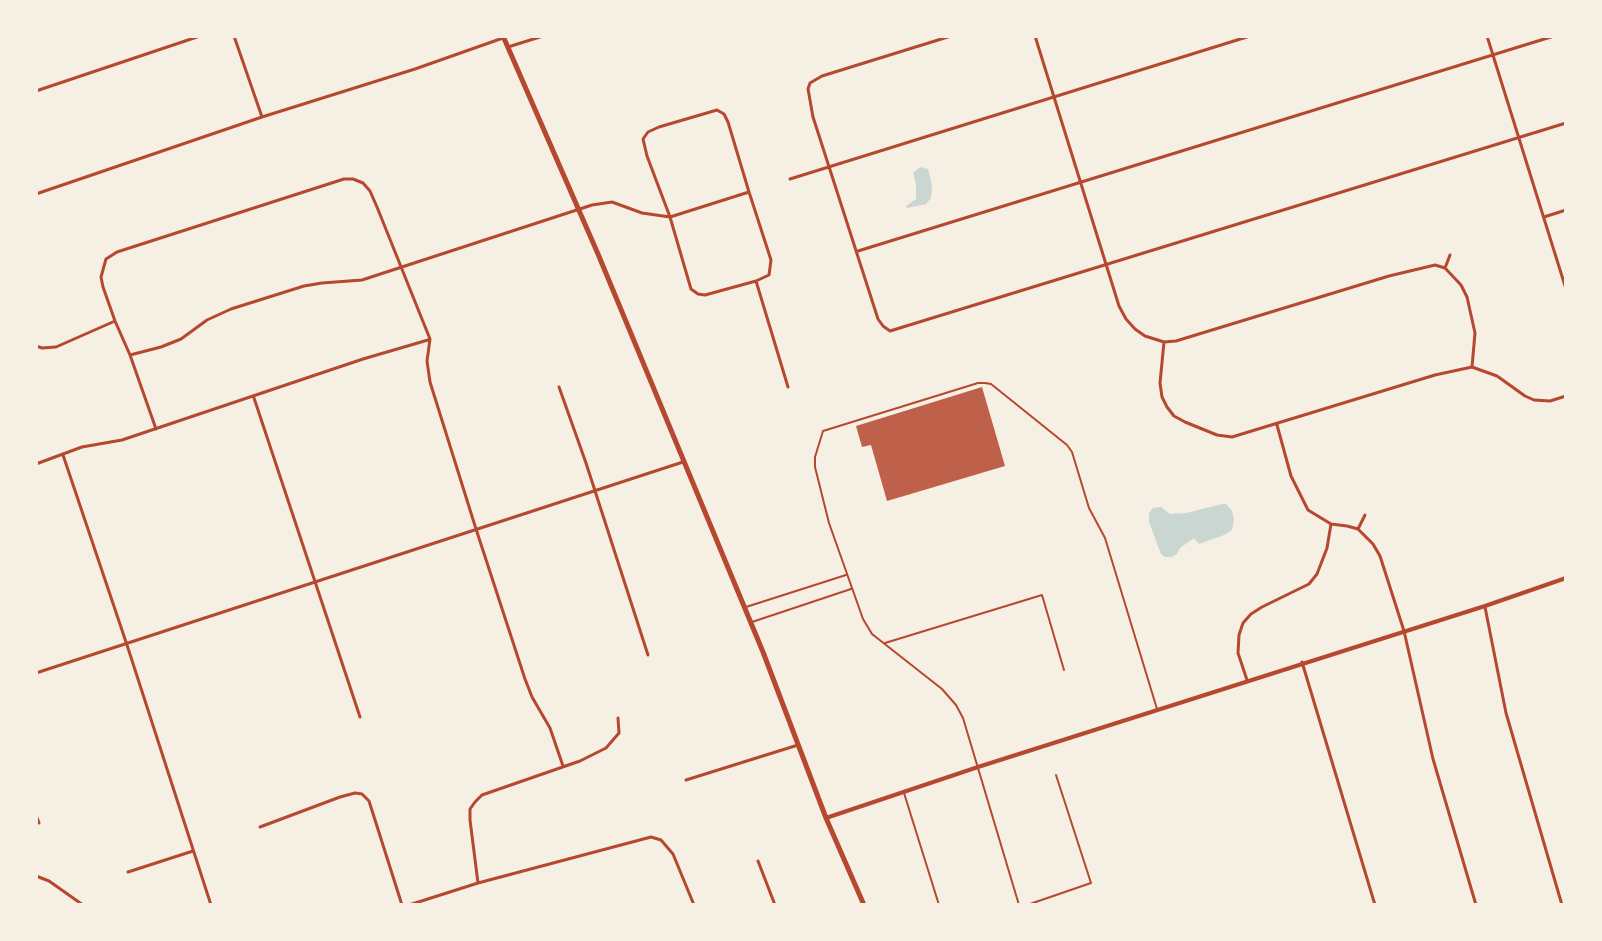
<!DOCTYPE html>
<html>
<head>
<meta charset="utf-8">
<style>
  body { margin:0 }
  #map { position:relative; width:1602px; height:941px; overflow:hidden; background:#f6efe4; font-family:"Work Sans",sans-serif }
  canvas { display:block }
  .frame { position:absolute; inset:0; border:38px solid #f6efe4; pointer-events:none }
</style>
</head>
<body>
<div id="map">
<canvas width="1602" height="941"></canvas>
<div class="frame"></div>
</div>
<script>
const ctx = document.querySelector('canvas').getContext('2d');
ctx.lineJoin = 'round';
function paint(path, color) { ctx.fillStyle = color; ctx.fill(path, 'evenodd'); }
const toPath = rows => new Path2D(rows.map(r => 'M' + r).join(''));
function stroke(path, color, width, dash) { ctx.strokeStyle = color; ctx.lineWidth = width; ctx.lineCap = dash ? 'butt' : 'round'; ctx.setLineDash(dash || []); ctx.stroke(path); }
paint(toPath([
  [920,167,928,169,932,185,931,198,926,204,907,208,906,206,916,199,916,184,913,173],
  [1222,504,1226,504,1232,511,1234,520,1232,530,1224,535,1199,544,1194,538,1180,548,1177,554,1171,557,1165,557,1161,554,1149,522,1149,513,1153,508,1161,507,1170,514,1186,513]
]), '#c9d6d2');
paint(toPath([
  [982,387,1005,466,887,501,871,445,862,447,856,426]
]), '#bf614a');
stroke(toPath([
  [746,607,846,575],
  [752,622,851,589],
  [885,643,1042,595,1064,670],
  [904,793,939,905],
  [1019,905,963,718,956,705,942,689,872,634,863,619,829,523,815,467,815,457,823,431,978,383,985,383,991,384,1067,445,1072,452,1089,508,1105,538,1157,709],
  [1027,905,1091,883,1056,775]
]), '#b5482f', 2);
stroke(toPath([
  [234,36,262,117],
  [951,36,822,76,810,83,808,89,813,117,878,319,883,326,890,331,1566,123],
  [1035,36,1119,306,1126,319,1135,329,1145,336,1164,342,1176,341,1389,276,1435,265,1445,268,1461,285,1467,297,1475,333,1472,367],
  [1487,36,1566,289],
  [508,47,543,36],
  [36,91,200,36],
  [790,179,1250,36],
  [36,194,262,117,415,69,503,38],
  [1544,217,1566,210],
  [858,251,1554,36],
  [1445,268,1450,255],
  [756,281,788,387],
  [1164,342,1160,383,1162,397,1167,407,1174,416,1185,422,1217,435,1232,437,1435,375,1472,367,1497,376,1525,396,1534,400,1550,401,1566,396],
  [36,346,42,348,56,347,115,321],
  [130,355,161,347,181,339,207,320,231,309,304,286,322,283,362,280,592,205,612,202,642,213,670,217,749,192,771,260,769,275,756,281,705,295,698,294,691,289,670,217,647,156,643,139,648,132,659,127,717,110,724,114,728,122,749,192],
  [559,387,586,463,648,655],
  [254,398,360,717],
  [1277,425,1291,476,1308,510,1331,524,1347,526,1358,529,1373,544,1380,556,1404,631,1433,759,1476,905],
  [156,429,130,355,115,321,103,287,101,277,106,259,117,252,344,179,353,179,363,183,370,191,377,207,430,339,427,361,430,382,476,529,525,679,532,697,550,728,563,766],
  [63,455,127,645,211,905],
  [36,464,82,447,122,440,363,359,428,340],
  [1358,529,1365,515],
  [1485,607,1506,713,1562,905],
  [1302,662,1375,905],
  [36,673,683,462],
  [1247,680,1238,653,1239,635,1243,623,1251,614,1262,607,1309,584,1317,574,1327,548,1331,524],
  [686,780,798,745],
  [36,815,39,823],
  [260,827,340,797,355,793,362,794,369,801,402,905],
  [758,861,775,905],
  [128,872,193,851],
  [36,876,49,881,83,905],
  [478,883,470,820,470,809,475,802,482,795,580,761,606,748,619,733,618,718],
  [409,905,478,883,651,837,661,840,673,854,694,905]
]), '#b5482f', 3);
stroke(toPath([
  [826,818,978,767,1485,606,1566,578]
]), '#b5482f', 4);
stroke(toPath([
  [503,36,598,254,763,652,826,818,864,905]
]), '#b5482f', 5);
</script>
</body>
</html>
